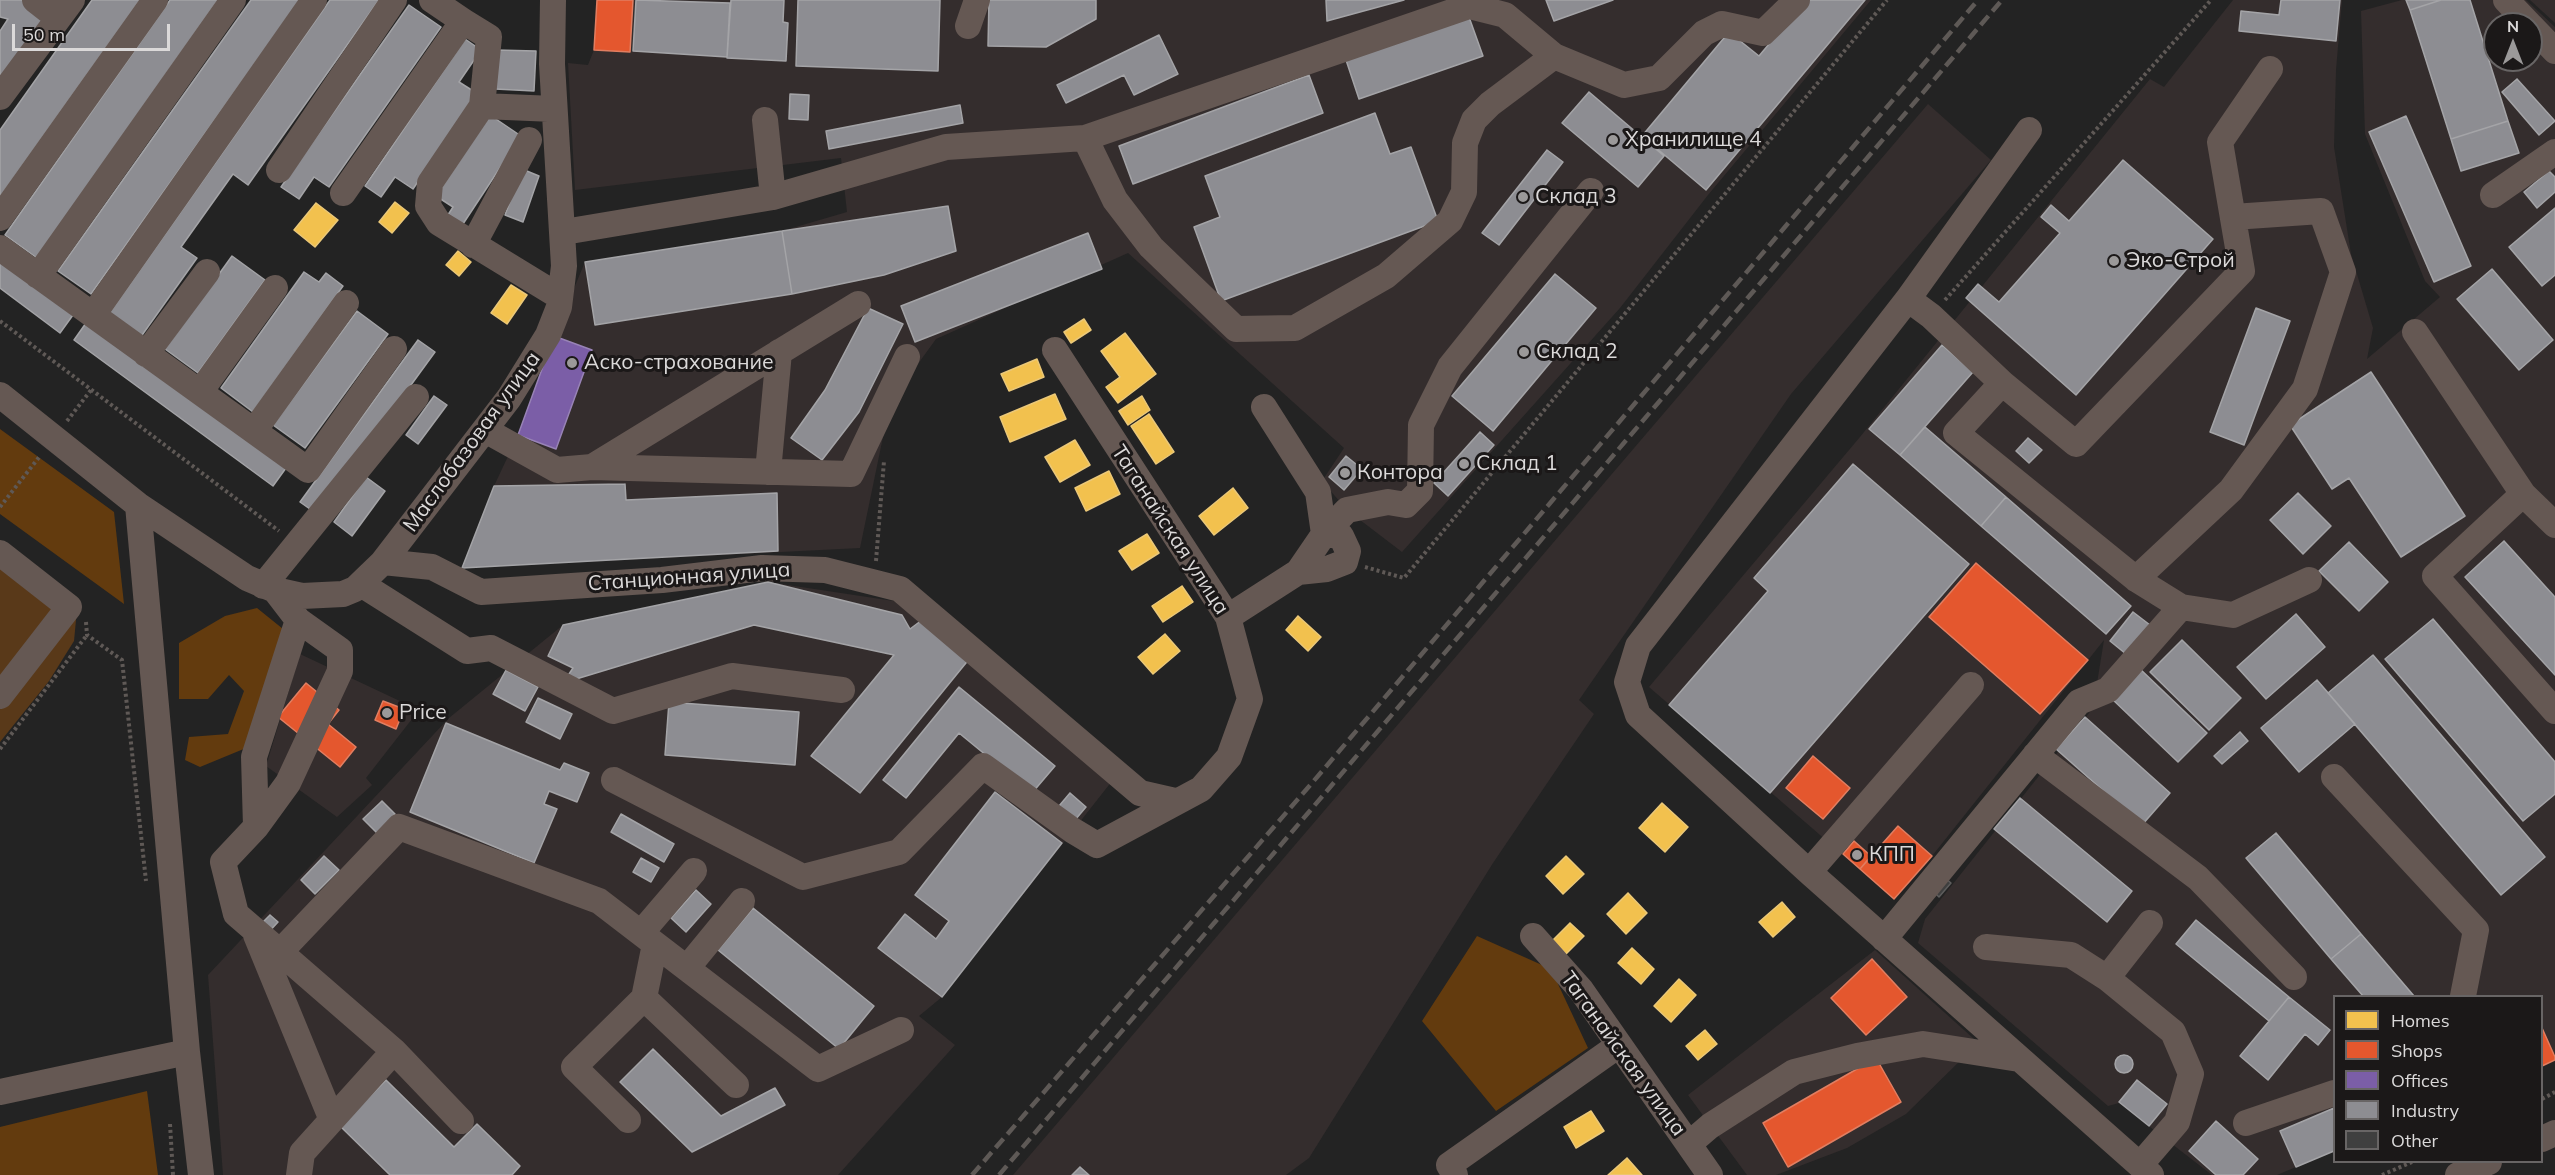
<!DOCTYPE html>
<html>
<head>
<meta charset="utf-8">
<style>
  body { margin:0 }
  #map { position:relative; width:2555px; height:1175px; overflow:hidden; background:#232323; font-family:Mulish,sans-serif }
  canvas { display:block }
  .legend { position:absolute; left:2333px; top:995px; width:210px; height:168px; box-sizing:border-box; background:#1b1818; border:2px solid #686565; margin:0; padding:8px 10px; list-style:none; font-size:18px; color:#dbd9d9 }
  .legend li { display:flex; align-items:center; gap:12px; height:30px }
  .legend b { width:30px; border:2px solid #686565 }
  .north { position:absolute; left:2483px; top:12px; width:60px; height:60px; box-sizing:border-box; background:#1b1818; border:2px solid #686565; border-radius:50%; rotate:0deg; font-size:16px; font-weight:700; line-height:24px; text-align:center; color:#dbd9d9 }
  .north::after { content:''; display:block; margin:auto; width:21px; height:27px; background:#9b9999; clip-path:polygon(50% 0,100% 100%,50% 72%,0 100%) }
  .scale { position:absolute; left:12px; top:24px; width:158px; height:27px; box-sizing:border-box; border:3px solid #dbd9d9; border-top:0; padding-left:8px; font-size:18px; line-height:21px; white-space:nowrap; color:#dbd9d9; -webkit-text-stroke:4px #1b1818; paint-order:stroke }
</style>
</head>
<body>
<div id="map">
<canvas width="2555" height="1175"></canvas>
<ul class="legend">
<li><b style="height:16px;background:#f2c14e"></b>Homes</li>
<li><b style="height:16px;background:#e4572e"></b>Shops</li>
<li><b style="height:16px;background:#7b5ea7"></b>Offices</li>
<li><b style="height:16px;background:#8d8d92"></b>Industry</li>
<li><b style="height:16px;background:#3f3f3f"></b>Other</li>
</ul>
<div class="north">N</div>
<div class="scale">50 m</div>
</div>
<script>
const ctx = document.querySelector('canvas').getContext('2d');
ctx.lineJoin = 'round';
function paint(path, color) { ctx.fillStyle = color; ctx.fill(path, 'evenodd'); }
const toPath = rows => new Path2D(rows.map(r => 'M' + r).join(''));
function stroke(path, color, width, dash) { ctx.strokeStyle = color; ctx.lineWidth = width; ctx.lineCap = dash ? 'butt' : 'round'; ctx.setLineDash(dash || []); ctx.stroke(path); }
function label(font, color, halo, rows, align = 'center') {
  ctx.font = font + ' Mulish,sans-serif'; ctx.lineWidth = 6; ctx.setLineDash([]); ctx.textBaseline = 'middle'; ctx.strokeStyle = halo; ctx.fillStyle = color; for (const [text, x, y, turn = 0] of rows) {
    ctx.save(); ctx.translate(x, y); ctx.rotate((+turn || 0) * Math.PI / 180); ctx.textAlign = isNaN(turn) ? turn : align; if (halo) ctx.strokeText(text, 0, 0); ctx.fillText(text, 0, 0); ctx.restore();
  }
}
paint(toPath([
  [597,0,1871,0,1708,195,1620,308,1402,552,1347,510,1322,481,1344,448,1128,253,936,339,902,386,883,437,860,548,462,568,494,486,518,435,554,336,585,262,782,231,847,212,841,158,575,190,568,63,588,65,594,50],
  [2233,0,2342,0,2336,70,2334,147,2351,254,2373,328,2367,359,2440,297,2425,281,2365,134,2361,11,2402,0,2526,0,2555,27,2555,1054,2542,1059,2542,996,2334,996,2334,1151,2277,1175,2212,1175,2119,1103,2108,1106,1918,943,1925,919,2093,708,2104,640,1932,856,1894,899,1649,687,1860,437,2150,79,2164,87],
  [2495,24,2531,24,2531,60,2495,60],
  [2530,0,2555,0,2555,23],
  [1928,104,1991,160,1791,394,1579,700,1594,714,1493,863,1309,1158,1286,1175,1013,1175],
  [768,582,907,603,1116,776,942,997,919,1016,955,1045,838,1175,223,1175,208,975,449,718,563,625],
  [300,654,419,710,366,778,372,785,337,817,266,766],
  [1875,950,1974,1039,1969,1052,1906,1114,1847,1148,1776,1175,1747,1175,1688,1095]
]), '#342d2d');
paint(toPath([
  [0,540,78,599,74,641,49,681,0,742]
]), '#593919');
paint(toPath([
  [0,429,114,512,124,604,0,514],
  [257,608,283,629,246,748,200,767,185,760,189,737,228,734,244,691,229,675,208,699,179,699,179,643,225,616],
  [1477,936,1551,969,1588,1048,1496,1111,1422,1021],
  [147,1091,158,1175,0,1175,0,1127]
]), '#633b0e');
const homes = toPath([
  [395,202,409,213,392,233,379,222,395,202],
  [316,203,338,220,315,247,294,230,316,203],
  [458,251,471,262,459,276,446,265,458,251],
  [511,285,527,295,507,324,491,313,511,285],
  [1084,319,1091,330,1071,343,1064,332,1084,319],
  [1125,333,1156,374,1118,403,1106,387,1120,377,1101,351,1125,333],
  [1037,359,1044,377,1009,391,1001,374,1037,359],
  [1055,394,1066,419,1010,442,1000,417,1055,394],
  [1142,396,1150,410,1128,425,1119,411,1142,396],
  [1149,414,1174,452,1156,464,1131,426,1149,414],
  [1075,440,1090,465,1060,482,1045,457,1075,440],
  [1109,471,1120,494,1086,511,1075,488,1109,471],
  [1233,488,1248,508,1214,535,1199,516,1233,488],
  [1147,534,1159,553,1132,570,1119,551,1147,534],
  [1182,586,1193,602,1163,622,1152,606,1182,586],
  [1298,616,1321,637,1308,651,1286,630,1298,616],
  [1165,634,1180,651,1153,674,1138,657,1165,634],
  [1662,803,1688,827,1665,852,1639,828,1662,803],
  [1566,856,1584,874,1563,894,1546,876,1566,856],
  [1628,893,1647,913,1626,934,1607,914,1628,893],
  [1782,902,1795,917,1773,937,1759,922,1782,902],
  [1570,923,1584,936,1566,954,1553,940,1570,923],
  [1632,948,1654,969,1641,984,1618,963,1632,948],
  [1679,979,1696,995,1671,1022,1654,1006,1679,979],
  [1705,1030,1717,1044,1698,1060,1686,1046,1705,1030],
  [1591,1111,1604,1131,1576,1148,1564,1127,1591,1111],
  [1627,1158,1642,1175,1608,1175,1627,1158]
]);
paint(homes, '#f2c14e');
stroke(homes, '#ebc878', 1.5);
const shops = toPath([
  [597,0,633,0,630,52,594,50,597,0],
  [1976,563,2088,660,2040,714,1929,617,1976,563],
  [306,683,339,710,328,724,356,747,340,767,278,717,306,683],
  [383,701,404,709,396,729,375,720,383,701],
  [1813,756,1850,788,1823,819,1786,788,1813,756],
  [1898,826,1932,856,1894,899,1860,869,1898,826],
  [1854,841,1871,856,1860,869,1843,854,1854,841],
  [1872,959,1907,997,1866,1035,1831,998,1872,959],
  [2542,1028,2555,1057,2555,1060,2542,1066,2542,1028],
  [1876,1058,1901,1102,1788,1167,1763,1123,1876,1058]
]);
paint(shops, '#e4572e');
stroke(shops, '#e17e61', 1.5);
const offices = toPath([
  [554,336,592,350,556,449,518,435,554,336]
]);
paint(offices, '#7b5ea7');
stroke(offices, '#9883b6', 1.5);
const industry = toPath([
  [0,0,22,0,46,16,0,80,0,31,8,19,0,17,0,0],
  [92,0,140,0,0,197,0,130,92,0],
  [170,0,218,0,37,258,5,235,170,0],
  [251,0,300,0,91,294,58,271,251,0],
  [330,0,379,0,248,185,233,174,181,247,197,258,140,338,108,315,330,0],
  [636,0,730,3,727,57,633,51,636,0],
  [731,0,784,0,783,22,788,23,786,61,727,58,731,0],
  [798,0,940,0,938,71,796,66,798,0],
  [989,0,1096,0,1096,19,1046,47,988,46,989,0],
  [1326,0,1404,0,1327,21,1326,0],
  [1546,0,1613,0,1554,21,1546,0],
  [1806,0,1865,0,1706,190,1642,136,1729,32,1759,56,1806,0],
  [2281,0,2340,0,2336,41,2239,31,2241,11,2279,15,2281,0],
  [2406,0,2441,0,2410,10,2406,0],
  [2441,0,2470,0,2508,121,2451,139,2410,10,2441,0],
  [409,5,441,27,329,187,314,177,299,199,281,187,409,5],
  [1469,17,1483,56,1359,99,1346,60,1469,17],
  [1159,35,1178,74,1134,95,1124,75,1066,103,1057,85,1159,35],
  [465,39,481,50,459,82,478,94,413,189,395,177,381,197,365,186,465,39],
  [496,50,536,51,534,91,495,89,496,50],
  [1309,75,1323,113,1133,184,1119,146,1309,75],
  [2517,79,2555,121,2539,135,2502,92,2517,79],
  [1589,92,1664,156,1638,187,1562,123,1589,92],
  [790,94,809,95,808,120,789,119,790,94],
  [960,105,963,123,829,149,826,131,960,105],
  [1375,113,1390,154,1411,147,1438,221,1221,301,1194,227,1220,217,1205,176,1375,113],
  [490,115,521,136,461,227,446,218,453,207,436,196,490,115],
  [2406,116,2471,266,2434,282,2369,132,2406,116],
  [2508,121,2519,153,2461,171,2451,139,2508,121],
  [1547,150,1563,162,1499,245,1482,233,1547,150],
  [2123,160,2213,239,2076,395,1966,298,1978,284,1999,302,2060,233,2041,217,2051,205,2069,221,2123,160],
  [522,169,539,176,523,222,505,215,522,169],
  [2549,171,2555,177,2555,192,2537,208,2524,192,2549,171],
  [948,206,956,251,884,275,792,294,782,231,948,206],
  [2555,208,2555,275,2542,286,2509,247,2555,208],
  [782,231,792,294,595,325,585,262,782,231],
  [1088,233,1102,269,915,342,901,306,1088,233],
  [232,256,265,280,198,373,165,349,232,256],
  [0,261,73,315,60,333,0,288,0,261],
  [2492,269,2553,340,2519,370,2457,299,2492,269],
  [304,272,319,282,326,273,343,286,253,412,221,388,304,272],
  [1555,274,1596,308,1493,431,1452,396,1555,274],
  [868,308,903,324,859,412,822,460,791,438,825,390,868,308],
  [2256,308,2290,321,2244,445,2210,432,2256,308],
  [357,311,388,334,305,448,273,425,357,311],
  [86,323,286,468,273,486,74,340,86,323],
  [418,340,435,352,317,514,300,502,418,340],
  [1942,345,1973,372,1900,455,1869,429,1942,345],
  [2371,372,2465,516,2401,557,2349,478,2332,489,2290,425,2371,372],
  [434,396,447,405,418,444,406,435,434,396],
  [1925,427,2006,497,1981,526,1900,455,1925,427],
  [1480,432,1494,445,1448,496,1434,483,1480,432],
  [2028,438,2042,450,2029,463,2016,451,2028,438],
  [1346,456,1362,469,1344,490,1329,477,1346,456],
  [1853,464,1969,564,1770,793,1669,705,1768,591,1754,578,1853,464],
  [366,477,385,491,352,536,334,522,366,477],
  [625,484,626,500,777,493,778,551,462,568,494,486,625,484],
  [2298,493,2331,526,2303,554,2270,520,2298,493],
  [2006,497,2131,606,2106,634,1981,526,2006,497],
  [2504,541,2555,597,2555,675,2465,577,2504,541],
  [2349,542,2388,582,2359,611,2319,571,2349,542],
  [768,582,902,615,910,629,922,620,970,658,860,793,811,756,894,655,754,625,563,683,573,668,548,656,563,625,768,582],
  [2133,612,2150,625,2126,654,2110,641,2133,612],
  [2296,614,2325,647,2266,699,2237,667,2296,614],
  [2433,619,2555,762,2555,794,2523,821,2385,659,2433,619],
  [2182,640,2241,698,2209,730,2150,672,2182,640],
  [2373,655,2545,857,2501,895,2328,693,2373,655],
  [2138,667,2207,733,2178,762,2110,697,2138,667],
  [506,670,538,687,525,711,493,694,506,670],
  [2317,680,2355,724,2299,772,2261,728,2317,680],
  [959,687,1055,766,1032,793,959,733,906,798,883,780,959,687],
  [538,698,572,714,560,739,526,722,538,698],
  [669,702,799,712,795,765,665,755,669,702],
  [2085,717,2170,793,2142,825,2056,749,2085,717],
  [446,723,560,770,564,763,589,773,577,802,549,791,544,804,557,809,534,863,410,812,446,723],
  [2240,732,2248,741,2222,764,2214,756,2240,732],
  [995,792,1062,843,942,997,878,948,905,914,936,939,949,921,915,895,995,792],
  [1070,793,1086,807,1075,820,1059,806,1070,793],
  [2020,798,2132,891,2107,922,1994,829,2020,798],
  [382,801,395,814,377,833,363,819,382,801],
  [621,814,674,844,664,862,611,832,621,814],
  [2276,833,2361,934,2331,959,2246,858,2276,833],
  [324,856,339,870,315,894,301,880,324,856],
  [641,858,659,868,651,882,633,872,641,858],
  [696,890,711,904,686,932,671,918,696,890],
  [753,908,874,1006,839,1049,718,950,753,908],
  [270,915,278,922,266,935,258,927,270,915],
  [2196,920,2289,997,2269,1021,2176,944,2196,920],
  [2361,934,2414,996,2363,996,2331,959,2361,934],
  [2289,997,2330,1030,2318,1045,2305,1034,2268,1080,2240,1056,2289,997],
  [653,1049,721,1116,775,1088,785,1105,692,1152,620,1082,653,1049],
  '2115 1064a9 9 0 1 1 18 0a9 9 0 1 1-18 0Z',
  [386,1080,454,1147,477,1124,520,1166,512,1175,390,1175,340,1126,386,1080],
  [2137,1080,2167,1104,2149,1126,2119,1102,2137,1080],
  [2334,1108,2334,1151,2296,1167,2280,1131,2334,1108],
  [2216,1121,2258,1159,2243,1175,2216,1175,2189,1151,2216,1121],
  [1080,1167,1089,1175,1072,1175,1080,1167]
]);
paint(industry, '#8d8d92');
stroke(industry, '#a4a4a7', 1.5);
const building = toPath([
  [1944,877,1951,883,1939,897,1933,891,1944,877]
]);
paint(building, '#3f3f3f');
stroke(building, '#5e5d5d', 1.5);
stroke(toPath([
  [1945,300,2211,0],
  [0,321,279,531],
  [67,421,91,390],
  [0,507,40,456],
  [876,561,884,461],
  [1365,567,1404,578,1887,0],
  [86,622,87,635,122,660,146,881],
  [0,749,87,635],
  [2542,1099,2555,1092],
  [170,1124,173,1175],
  [2382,1175,2412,1162]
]), '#5f5956', 4, [3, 3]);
stroke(toPath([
  [35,0,58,18],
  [2506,0,2529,24],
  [463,21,489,37,482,106],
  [968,26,977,0],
  [2531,26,2555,51],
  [0,97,72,0],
  [554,109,482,106,430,183,428,206,439,223,560,297],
  [765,120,773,197],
  [2029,130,1908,299,1931,316,2002,383,1956,433,2136,579,2181,607,2233,615,2309,580],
  [1085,138,1115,200,1151,247,1236,329,1295,328,1386,276,1450,221,1464,192,1465,143,1474,120,1490,104,1554,56,1624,85,1659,78,1704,33,1722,24,1763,33,1797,0],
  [279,170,394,0],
  [343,193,463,21,432,0],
  [2493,195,2555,152],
  [0,218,155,0],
  [564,232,773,197,946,147,1085,138,1469,6,1505,15,1554,56],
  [473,245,529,140],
  [0,248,308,470,394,349],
  [38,276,233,0],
  [1908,299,1638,646,1627,682,1638,715,1809,872,2151,1175],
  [93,315,314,0],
  [2415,332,2523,494,2555,525],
  [146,354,207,272],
  [2002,383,2076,444,2242,271,2220,142,2270,69],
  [200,392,275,288],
  [0,395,138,505,247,578,275,590,302,596,343,594,355,589,383,562,509,398,548,335,559,307,564,266,552,64,553,0],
  [485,430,557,470,592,467,858,304],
  [254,431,346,303],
  [592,467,851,474,907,357],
  [768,472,779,352],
  [2523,494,2435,576,2555,711],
  [138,505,187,1052,201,1175],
  [1324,534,1347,510,1388,502,1406,505,1420,491,1421,425,1450,367,1591,191],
  [0,553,69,607,0,696],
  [383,562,432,567,481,592,662,580,762,568,825,570,900,589,1140,793,1175,801],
  [1298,572,1327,569,1345,562,1348,551,1341,536,1324,534],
  [2136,579,2231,490,2305,389,2343,272,2321,211,2233,217],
  [361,584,467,651,491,648,613,711,732,676,842,690],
  [263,586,416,397],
  [275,590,298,620,340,650,340,671,288,783,256,827,223,862,236,914,280,952],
  [1228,617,1298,572,1324,534,1318,492,1264,407],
  [2035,755,2198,878,2294,977],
  [2334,777,2476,930,2463,996],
  [614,780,803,877,899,852,983,766,1072,830,1097,845,1201,789,1229,757,1250,699,1228,617,1055,350],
  [256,827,254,757,298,620],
  [1809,872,1971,685],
  [641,933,694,871],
  [256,935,332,1120],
  [1533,936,1581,990,1710,1175],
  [1884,939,2079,702,2108,690,2181,607],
  [1986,947,2071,955,2107,978,2173,1032,2191,1074,2177,1122,2140,1165],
  [687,968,742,901],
  [2107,978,2150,923],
  [644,998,736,1085],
  [394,1051,461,1121],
  [0,1092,187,1052],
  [628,1120,574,1067,644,998,655,944],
  [2246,1123,2334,1093],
  [2542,1139,2555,1133],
  [1689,1144,1710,1126,1794,1072,1857,1056,1923,1044,2019,1059],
  [299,1175,302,1153,394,1051,280,952,399,827,599,901,818,1069,901,1030],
  [1455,1175,1449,1165,1619,1045],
  [2458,1175,2489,1162]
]), '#655853', 26);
stroke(toPath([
  [972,1175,1318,776,1978,0],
  [999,1175,2002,0]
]), '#5e5956', 4.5, [12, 6]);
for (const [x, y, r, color] of [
  [1613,140,6,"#9b9999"],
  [1523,197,6,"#9b9999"],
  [2114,261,6,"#9b9999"],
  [1524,352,6,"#9b9999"],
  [572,363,6,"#9b9999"],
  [1464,464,6,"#9b9999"],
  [1345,473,6,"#9b9999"],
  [387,713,6,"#9b9999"],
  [1857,855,6,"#9b9999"]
]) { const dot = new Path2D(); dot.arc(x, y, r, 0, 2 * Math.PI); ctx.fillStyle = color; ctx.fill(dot); stroke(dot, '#1b1818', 2); }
label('21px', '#dbd9d9', '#1b1818', [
  ["Хранилище 4",1625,140],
  ["Склад 3",1535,197],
  ["Эко-Строй",2126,261],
  ["Склад 2",1536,352],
  ["Аско-страхование",584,363],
  ["Склад 1",1476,464],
  ["Контора",1357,473],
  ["Price",399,713],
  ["КПП",1869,855]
], 'left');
label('21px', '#dbd9d9', '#1b1818', [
  ["Маслобазовая улица",472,442,-54],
  ["Таганайская улица",1170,530,57],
  ["Станционная улица",689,577,-4],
  ["Таганайская улица",1623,1054,54]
]);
</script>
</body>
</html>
